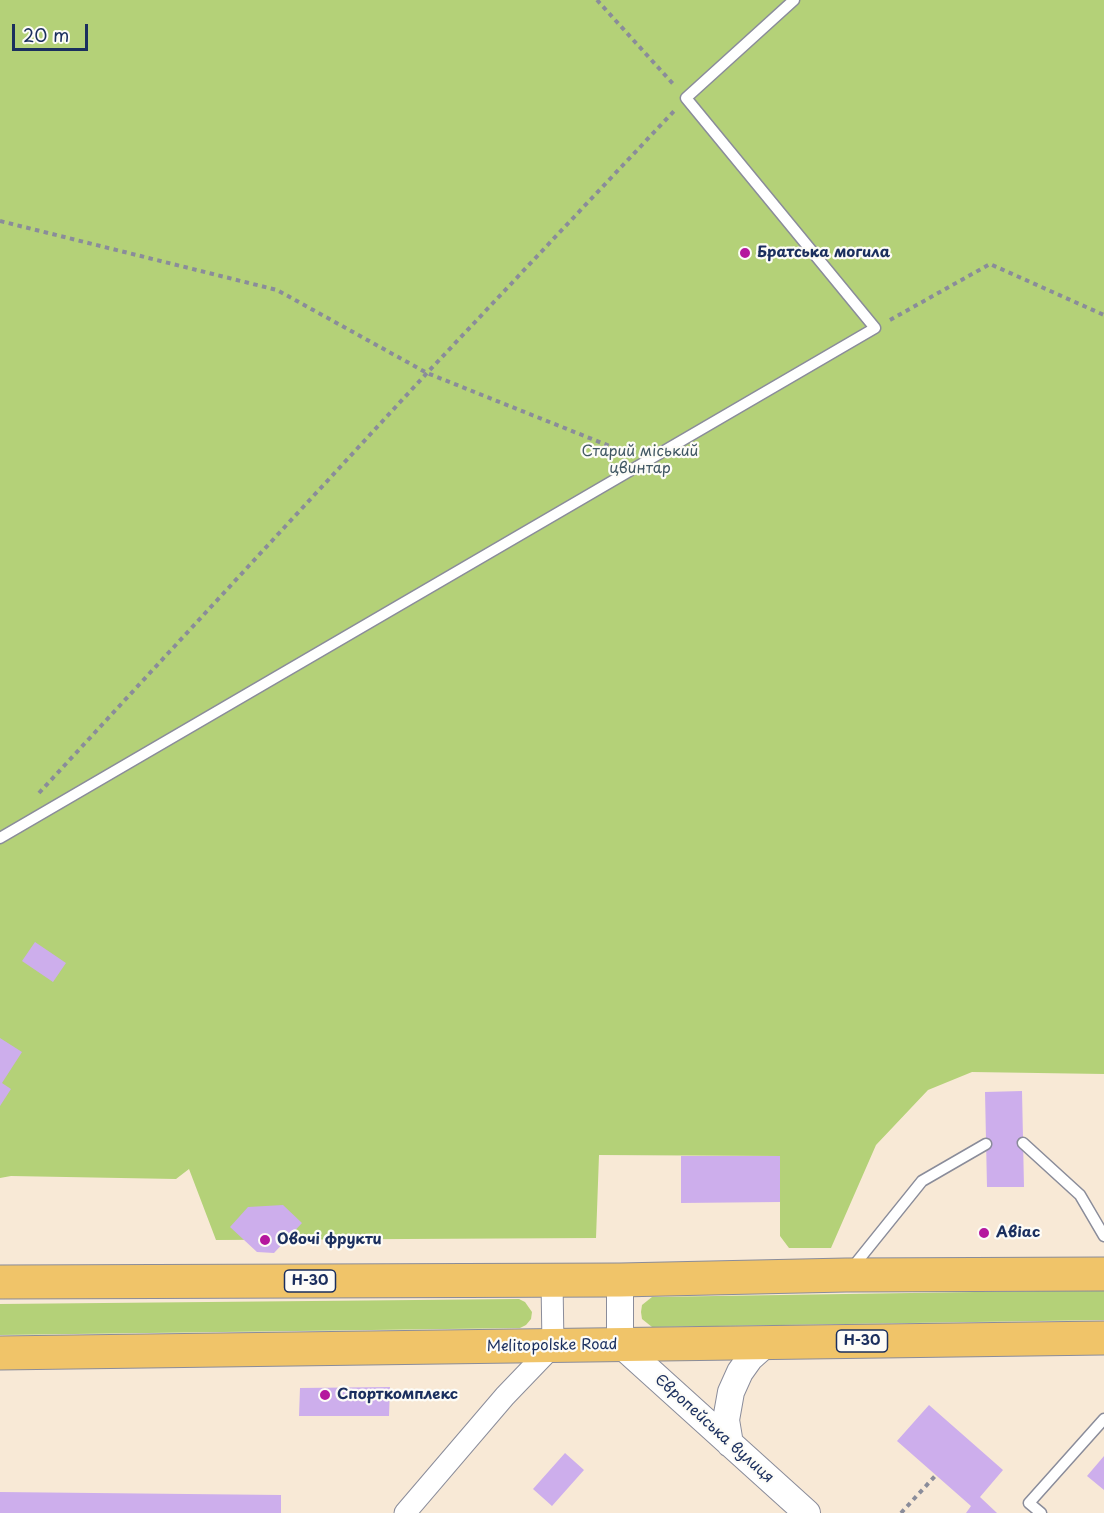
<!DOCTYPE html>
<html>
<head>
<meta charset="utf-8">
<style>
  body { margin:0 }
  #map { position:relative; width:1104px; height:1513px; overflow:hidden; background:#f8e9d6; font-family:"Playpen Sans",sans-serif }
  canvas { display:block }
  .scale { position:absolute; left:12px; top:24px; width:76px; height:27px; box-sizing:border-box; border:3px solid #1b2f5e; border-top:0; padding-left:8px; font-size:18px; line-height:21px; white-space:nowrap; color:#1b2f5e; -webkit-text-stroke:4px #fdfcf7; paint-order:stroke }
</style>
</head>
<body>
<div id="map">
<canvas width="1104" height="1513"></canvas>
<div class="scale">20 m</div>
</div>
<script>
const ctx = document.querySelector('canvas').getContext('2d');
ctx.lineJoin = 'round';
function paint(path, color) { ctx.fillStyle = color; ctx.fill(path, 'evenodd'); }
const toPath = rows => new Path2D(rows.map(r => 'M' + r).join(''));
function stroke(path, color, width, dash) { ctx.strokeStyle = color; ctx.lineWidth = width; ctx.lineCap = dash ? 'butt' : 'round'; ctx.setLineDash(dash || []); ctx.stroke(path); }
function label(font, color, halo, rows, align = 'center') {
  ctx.font = font + ' "Playpen Sans",sans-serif'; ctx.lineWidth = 4.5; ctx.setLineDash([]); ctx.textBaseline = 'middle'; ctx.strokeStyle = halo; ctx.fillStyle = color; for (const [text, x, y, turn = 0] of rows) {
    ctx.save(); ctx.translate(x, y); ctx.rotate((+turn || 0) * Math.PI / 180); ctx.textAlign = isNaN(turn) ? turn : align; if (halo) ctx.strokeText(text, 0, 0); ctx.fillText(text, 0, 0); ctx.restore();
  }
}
paint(toPath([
  [0,0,1104,0,1104,1074,972,1072,928,1090,876,1145,831,1248,789,1248,780,1236,780,1156,599,1155,596,1238,216,1240,189,1169,176,1179,11,1176,0,1178],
  [1104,1290,1104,1320,652,1327,642,1319,641,1312,642,1305,652,1297],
  [519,1299,525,1302,532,1312,531,1319,526,1325,520,1328,0,1335,0,1304]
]), '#b4d178');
paint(toPath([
  [35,942,66,963,53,982,22,961],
  [0,1038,22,1052,2,1083,11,1089,0,1106],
  [1022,1091,1024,1187,987,1187,985,1092],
  [681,1156,780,1156,780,1202,681,1203],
  [283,1205,302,1223,274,1253,257,1252,230,1227,248,1207],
  [390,1387,389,1416,299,1416,300,1388],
  [929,1405,1003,1470,980,1497,997,1513,966,1513,971,1506,897,1441],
  [565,1453,584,1470,552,1506,533,1489],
  [1104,1456,1104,1490,1087,1476],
  [0,1492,281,1495,281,1513,0,1513]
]), '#cdaeec');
const service = toPath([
  [0,838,875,328,686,98,794,0],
  [1023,1143,1080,1195,1104,1236],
  [852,1268,922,1181,986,1144],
  [1041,1513,1029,1503,1104,1419]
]);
const minor = toPath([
  [405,1513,505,1396,553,1346,552,1281]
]);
const tertiary = toPath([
  [620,1280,620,1344,807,1513],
  [730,1444,726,1420,731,1392,740,1372,750,1358,768,1342]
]);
const primary = toPath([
  [0,1282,620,1280,846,1275,1104,1274],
  [0,1353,1104,1338]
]);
stroke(service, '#8a8c9a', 13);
stroke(minor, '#8a8c9a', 23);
stroke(tertiary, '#8a8c9a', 28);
stroke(primary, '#8a8c9a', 35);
stroke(toPath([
  [597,0,675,86],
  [0,221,277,290,427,373,627,453],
  [890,320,990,264,1104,315],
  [39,793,427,373,674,111],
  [901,1513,936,1475]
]), '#8a8c9a', 4, [4.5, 4.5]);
stroke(service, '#fff', 10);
stroke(minor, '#fff', 21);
stroke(tertiary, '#fff', 26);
stroke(primary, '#f0c469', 33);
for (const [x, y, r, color] of [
  [745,253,6,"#b5179e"],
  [984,1233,6,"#b5179e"],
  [265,1240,6,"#b5179e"],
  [325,1395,6,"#b5179e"]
]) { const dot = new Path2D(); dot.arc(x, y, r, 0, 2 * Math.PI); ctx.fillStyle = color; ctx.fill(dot); stroke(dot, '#fdfcf7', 2); }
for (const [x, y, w] of [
  [310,1281,51],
  [862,1341,51]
]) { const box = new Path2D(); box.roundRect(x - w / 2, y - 11, w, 22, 4.5); ctx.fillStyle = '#fdfcf7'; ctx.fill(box); stroke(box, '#1b2f5e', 1.5); }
label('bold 14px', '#1b2f5e', null, [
  ["Н-30",310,1281],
  ["Н-30",862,1341]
]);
label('bold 15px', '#1b2f5e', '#fdfcf7', [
  ["Братська могила",757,253],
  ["Авіас",996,1233],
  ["Овочі фрукти",277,1240],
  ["Спорткомплекс",337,1395]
], 'left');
label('15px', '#415864', '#fdfcf7', [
  ["Старий міський",640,452],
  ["цвинтар",640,469]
]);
label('15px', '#1b2f5e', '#fdfcf7', [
  ["Melitopolske Road",552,1346,-1],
  ["Європейська вулиця",714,1429,42]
]);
</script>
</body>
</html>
